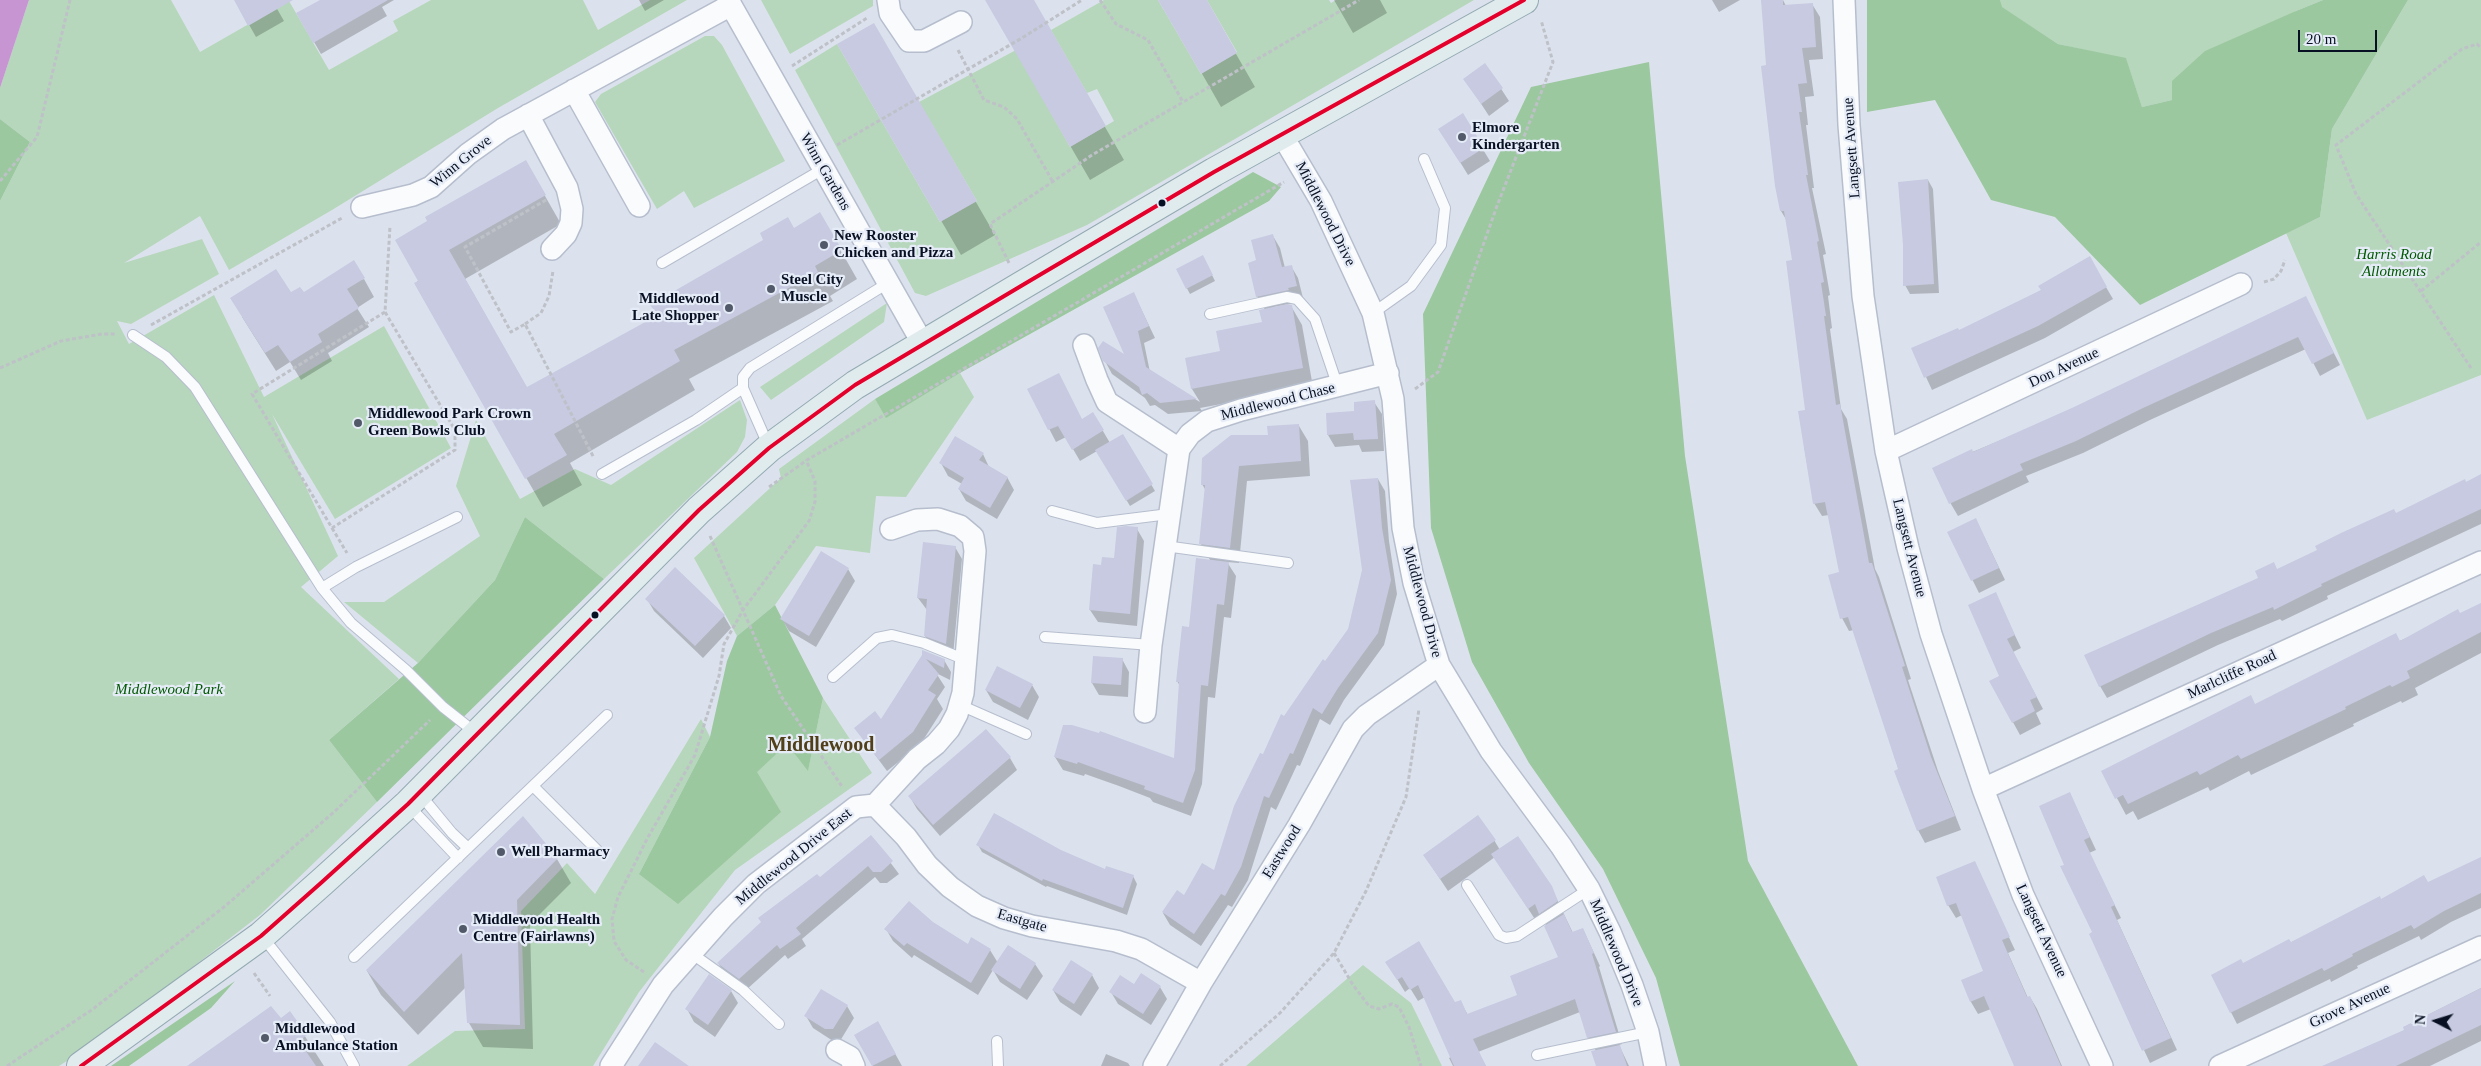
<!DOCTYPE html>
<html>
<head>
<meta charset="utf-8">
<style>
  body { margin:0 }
  #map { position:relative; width:2481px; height:1066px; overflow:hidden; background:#dce2ed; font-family:Georgia,serif }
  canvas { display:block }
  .north { position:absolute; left:2411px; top:996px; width:50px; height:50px; -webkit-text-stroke:4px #e6ecf7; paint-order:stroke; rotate:275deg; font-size:14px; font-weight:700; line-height:20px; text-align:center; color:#081123 }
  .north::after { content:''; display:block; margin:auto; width:18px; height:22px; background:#081123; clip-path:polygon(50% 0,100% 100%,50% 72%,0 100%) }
  .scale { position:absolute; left:2298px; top:30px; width:79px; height:22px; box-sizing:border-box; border:2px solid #081123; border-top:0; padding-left:6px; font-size:15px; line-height:18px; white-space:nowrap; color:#081123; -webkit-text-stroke:4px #e6ecf7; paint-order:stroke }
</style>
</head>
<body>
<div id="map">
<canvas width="2481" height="1066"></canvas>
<div class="north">N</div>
<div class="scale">20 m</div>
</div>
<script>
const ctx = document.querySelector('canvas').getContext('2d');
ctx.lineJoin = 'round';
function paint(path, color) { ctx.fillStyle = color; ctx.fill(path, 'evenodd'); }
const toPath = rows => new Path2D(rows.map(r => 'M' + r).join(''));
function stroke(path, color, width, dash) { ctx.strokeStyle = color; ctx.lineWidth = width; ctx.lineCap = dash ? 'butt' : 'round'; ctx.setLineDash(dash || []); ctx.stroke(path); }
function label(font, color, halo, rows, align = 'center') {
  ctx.font = font + ' Georgia,serif'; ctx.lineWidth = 4.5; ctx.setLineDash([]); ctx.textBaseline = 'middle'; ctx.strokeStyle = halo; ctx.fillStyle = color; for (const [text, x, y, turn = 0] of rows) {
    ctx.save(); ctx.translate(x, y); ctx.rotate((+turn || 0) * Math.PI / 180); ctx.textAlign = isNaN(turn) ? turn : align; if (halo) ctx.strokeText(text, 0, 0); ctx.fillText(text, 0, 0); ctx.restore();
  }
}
paint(toPath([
  [29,0,171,0,200,52,289,1,329,70,398,31,393,21,431,0,583,0,598,30,650,0,687,0,498,108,332,210,229,270,200,216,124,263,202,239,219,274,131,324,117,321,129,344,214,295,264,397,384,326,451,448,335,519,272,414,338,556,301,587,399,679,329,740,377,802,260,915,93,1044,59,1066,0,1066,0,201,30,142,0,119,0,88],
  [761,0,873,0,873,6,790,54],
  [1104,0,1158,0,1201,74,1237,52,1207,0,1329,0,1331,3,1336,0,1474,0,1087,225,926,296,915,293,795,70,837,44,940,222,977,201,919,102,1016,50,1070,147,1114,121,1097,89,1087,93,1051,30],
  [2000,0,2323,0,2296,11,2172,100,2142,107,2126,59,2058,44,2001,7],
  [2408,0,2481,0,2481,375,2367,420,2286,233,2320,217,2332,129],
  [705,36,714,36,722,45,785,161,694,208,684,191,657,209,595,102,601,94],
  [887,303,884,322,771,400,760,387],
  [960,373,974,397,906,497,876,496,870,553,816,546,775,605,737,636,694,558,781,478,779,469,875,399,886,417],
  [740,400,747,420,745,437,737,452,604,579,525,517,495,580,418,663,344,602,384,602,480,536,456,486,476,420,520,499,575,469,611,485],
  [823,698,872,773,735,870,639,992,593,1066,407,1066,455,1031,525,1029,521,911,567,863,595,894,701,719,710,737,639,874,787,744,808,770],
  [1363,965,1411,1003,1442,1066,1246,1066]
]), '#b6d7bb');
paint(toPath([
  [1867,0,2000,0,2002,7,2058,44,2126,58,2142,107,2172,100,2172,81,2205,51,2296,11,2323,0,2408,0,2332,129,2320,217,2140,305,2055,217,1991,200,1935,100,1867,112],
  [1649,62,1685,456,1748,861,1858,1066,1680,1066,1656,978,1603,869,1529,763,1472,662,1431,528,1423,314,1531,87],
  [0,119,30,142,0,201],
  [1253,172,1281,187,1269,201,960,373,886,418,875,399],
  [525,517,604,579,377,802,329,740,418,663,495,580],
  [775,605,823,698,808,771,787,744,757,772,781,812,678,904,639,874,710,737,727,661,737,636],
  [235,981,211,1008,129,1066,111,1066]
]), '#9bc89f');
paint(toPath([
  [0,0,29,0,0,88]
]), '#c796d2');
paint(toPath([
  [235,0,272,0,284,21,256,37],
  [322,0,394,0,382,7,387,16,321,54,298,14],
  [639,0,664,0,645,11],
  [986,0,1032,0,1124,160,1090,180],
  [1160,0,1205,0,1255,87,1221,107],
  [1334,0,1380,0,1387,13,1353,33],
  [1712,0,1740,0,1719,12],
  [1763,0,1783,0,1786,6,1812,4,1820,17,1823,59,1809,60,1814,96,1805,97,1808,125,1806,125,1814,188,1812,188,1826,254,1823,255,1830,295,1828,296,1832,328,1830,329,1841,409,1847,419,1875,569,1879,577,1911,679,1908,680,1938,771,1961,830,1925,843,1918,830,1854,630,1849,631,1842,618,1841,573,1829,515,1822,516,1814,503,1804,446,1806,446,1806,411,1793,261,1787,221,1781,211],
  [873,24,995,235,961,255,839,44],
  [1485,64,1509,101,1489,116,1465,79],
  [1462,115,1490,161,1468,175,1447,141],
  [525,161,561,224,465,279,527,388,659,316,652,305,765,240,793,229,836,242,857,279,830,296,833,301,689,379,695,390,570,463,582,485,543,507,415,284],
  [1928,180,1933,189,1939,293,1910,294,1905,285],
  [1273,236,1280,248,1285,268,1291,266,1298,278,1303,298,1295,300,1295,303,1274,307,1274,309,1291,306,1302,325,1313,387,1200,408,1202,411,1168,414,1155,405,1150,406,1145,398,1112,374,1105,361,1127,357,1134,294,1155,338,1144,343,1150,372,1200,402,1192,389,1186,359,1221,352,1263,323,1265,310,1257,296,1257,261],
  [1203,257,1215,281,1190,294,1177,270],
  [2089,258,2113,299,2045,338,1932,390,1913,349,1959,332,2042,290],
  [364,279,374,297,357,308,369,327,328,353,332,361,301,380,290,362,276,371,242,317,290,294,303,294],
  [2312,310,2340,365,2320,376,2306,349,2150,420,2083,453,2026,476,2029,482,1958,516,1951,504,1934,468],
  [1029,390,1082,420,1093,414,1110,443,1122,435,1155,491,1130,506,1097,451,1080,461,1066,437,1056,442],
  [1374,402,1382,414,1384,451,1362,452,1359,445,1335,447,1328,435,1356,413],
  [1299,426,1308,441,1310,476,1247,481,1239,563,1227,562,1236,576,1231,618,1224,617,1215,698,1208,697,1202,784,1191,816,1153,802,1150,798,1119,786,1085,774,1084,776,1063,770,1055,757,1175,759,1180,686,1177,681,1210,560,1201,544,1206,491,1202,484,1269,436],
  [983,454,989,467,1007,477,1014,490,997,519,966,501,959,489,962,484,948,476,941,463],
  [2481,476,2481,524,2327,596,2328,599,2282,621,2280,619,2218,645,2107,698,2100,686,2277,570],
  [1378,479,1385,491,1389,541,1397,594,1384,645,1344,700,1330,725,1320,719,1300,766,1297,765,1276,810,1271,807,1248,880,1232,907,1228,905,1201,946,1170,925,1163,913,1215,872,1264,756,1285,717,1349,629,1363,570],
  [1137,529,1144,541,1137,626,1098,622,1090,610,1094,565,1102,566,1115,560],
  [1982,532,2005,580,1979,593,1949,533],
  [955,547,962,559,953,656,932,648,925,636,927,610,918,598],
  [848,569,855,581,816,647,789,631,782,619],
  [1995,594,2021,648,2013,652,2043,709,2036,713,2041,724,2020,735,1991,682,2001,677],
  [647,599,724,616,731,628,703,658,654,611],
  [2481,605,2481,653,2415,688,2418,695,2402,703,2401,701,2353,724,2354,726,2251,775,2249,771,2210,791,2208,787,2138,820,2133,811,2126,815,2103,772],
  [923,655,944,660,951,672,950,680,936,673,945,687,937,699,943,709,920,745,887,771,855,728,881,722],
  [1122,659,1129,672,1128,697,1099,695,1092,683],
  [1032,685,1039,697,1028,720,993,702,986,690],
  [1010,758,1017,770,940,836,917,809,910,797],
  [2070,794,2096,850,2089,853,2121,918,2117,920,2177,1050,2150,1063,2090,934,2094,933,2066,865],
  [871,837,899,874,887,883,880,883,875,877,802,939,806,946,788,959,785,955,746,990,725,974,718,963],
  [1494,840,1500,850,1551,887,1573,933,1583,929,1600,966,1599,967,1622,1044,1619,1045,1629,1066,1597,1066,1596,1051,1588,1037,1580,1012,1478,1052,1486,1066,1453,1066,1449,1058,1451,1057,1425,997,1418,1001,1410,988,1405,992,1394,974,1387,962,1455,1004,1460,1001,1468,1015,1519,996,1560,958,1542,916,1536,921,1495,857,1448,891,1424,855],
  [978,845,1061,851,1106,870,1133,876,1137,884,1127,915,1047,886,1046,887,982,852],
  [557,859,571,883,530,924,533,1049,483,1047,469,1023,466,987,418,1035,381,995,367,971],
  [2481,859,2481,908,2451,922,2421,940,2419,936,2357,966,2358,968,2331,982,2330,979,2237,1024,2212,975,2243,965,2381,900,2428,884],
  [1974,863,2015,950,2008,953,2028,998,2030,997,2037,1009,2062,1066,2015,1066,1991,1009,1978,1014,1971,1002,1963,981,1984,971,1962,915,1956,918,1948,905],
  [932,923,968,945,990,950,998,963,1008,947,1035,964,1043,976,1027,1000,1000,982,993,970,978,995,914,955,912,958,893,941,886,929],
  [1072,962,1092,975,1099,988,1081,1016,1060,1002,1053,990],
  [1160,987,1167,999,1151,1025,1118,1004,1111,992],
  [2481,988,2481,1041,2430,1066,2324,1066,2406,1030,2404,1027],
  [731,991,738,1003,715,1037,694,1022,687,1009],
  [847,1006,854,1018,840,1041,833,1041,813,1028,806,1016],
  [290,1013,324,1066,191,1066,280,1019],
  [878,1023,902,1066,873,1066,856,1035],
  [1106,1054,1128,1063,1130,1066,1101,1066]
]), '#0003');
paint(toPath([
  [234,0,293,0,248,26],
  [320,0,388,0,313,43,296,13],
  [985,0,1034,0,1106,126,1070,147],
  [1158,0,1207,0,1237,53,1201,74],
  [1761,0,1783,0,1783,5,1813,3,1816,47,1802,48,1807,83,1798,84,1802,112,1799,112,1808,175,1806,175,1819,241,1817,242,1824,282,1821,283,1826,316,1824,316,1836,405,1840,404,1869,563,1872,563,1905,666,1902,667,1931,757,1955,816,1917,831,1894,771,1898,769,1848,617,1840,619,1828,575,1839,572,1825,502,1813,504,1798,411,1805,410,1786,261,1792,260,1784,211,1780,211,1775,186,1761,66,1766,65],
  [874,23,977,201,940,222,837,44],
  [1485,63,1503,88,1481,104,1463,79],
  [1463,113,1484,148,1460,163,1438,129],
  [526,160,546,195,449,250,527,387,658,315,650,305,763,240,760,233,788,217,794,228,820,212,842,250,815,266,818,272,674,350,680,361,554,434,567,455,525,479,414,283,418,281,395,240,427,221,425,217],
  [1928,179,1934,284,1903,286,1903,245,1898,182],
  [1273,234,1282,267,1292,265,1297,286,1288,288,1289,290,1256,297,1248,263,1256,260,1251,240],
  [1203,255,1213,275,1186,289,1176,269],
  [2090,256,2107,287,2038,326,1924,378,1911,348,1958,328,1959,330,2041,290,2038,286],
  [354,260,365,278,347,289,359,308,318,334,322,342,290,362,278,345,265,353,230,298,276,269,291,292,300,287,304,292],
  [1134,292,1149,326,1138,331,1146,367,1197,399,1160,403,1147,393,1142,395,1139,387,1103,361,1098,348,1103,341,1124,354,1103,307],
  [2306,296,2334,353,2312,364,2298,337,2143,408,2076,441,2020,464,2023,470,1949,504,1932,468,1972,449,1973,452,2074,407],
  [1287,304,1292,305,1303,368,1191,389,1185,358,1220,351,1216,331,1262,322,1259,310],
  [1059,373,1082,419,1093,412,1104,430,1072,450,1058,426,1048,430,1027,389],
  [1375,400,1378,439,1354,440,1353,433,1327,435,1326,413,1354,411,1354,402],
  [1299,424,1301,461,1239,466,1230,548,1199,544,1205,485,1201,485,1202,458,1231,435,1268,435,1267,426],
  [1123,434,1153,484,1126,501,1095,450],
  [955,436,984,453,979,460,1008,477,990,508,958,489,964,478,939,463],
  [2481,474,2481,509,2321,584,2322,586,2274,610,2273,607,2211,633,2099,687,2084,655,2258,578,2255,571,2274,562,2277,569,2317,550,2315,546,2341,533,2394,509,2396,513,2465,479,2466,482],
  [1378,478,1382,528,1391,580,1378,633,1338,688,1322,714,1313,708,1293,754,1290,753,1269,798,1264,796,1241,867,1225,896,1221,894,1194,934,1162,912,1177,890,1184,895,1202,863,1214,870,1234,806,1260,753,1263,754,1281,714,1284,716,1323,659,1325,661,1348,629,1362,570,1350,480],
  [1976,518,1999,568,1971,581,1947,532],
  [1126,526,1138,527,1130,614,1089,610,1093,564,1101,565,1102,557,1114,558,1117,527],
  [923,542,956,546,946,644,924,636,927,599,917,598],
  [821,551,849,568,809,636,780,619],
  [1196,558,1229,562,1224,605,1217,604,1208,686,1201,685,1195,770,1183,803,1144,789,1145,786,1111,774,1078,762,1077,764,1054,757,1063,725,1072,725,1099,733,1100,731,1174,758,1179,682,1176,682,1182,626,1189,627],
  [675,567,725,615,695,646,645,599],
  [1996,592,2015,635,2007,639,2037,697,2030,700,2035,711,2012,723,1989,681,1999,676,1968,605],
  [2481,603,2481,632,2407,671,2410,678,2392,687,2390,685,2345,707,2346,709,2241,759,2238,755,2200,775,2197,771,2128,804,2123,795,2115,799,2101,771,2251,695,2255,704,2396,633,2400,641,2458,609,2460,613],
  [922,650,945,659,944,668,926,659,939,674,928,690,936,695,913,732,879,760,854,728,875,711,881,719,922,655],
  [1093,656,1123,658,1121,685,1091,683],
  [997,666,1033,684,1020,708,985,690],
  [986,729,1011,757,933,825,908,796],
  [2070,792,2090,837,2084,840,2115,905,2111,907,2171,1038,2142,1051,2089,934,2092,932,2060,866,2064,865,2039,806],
  [994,813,1061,850,1105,869,1106,866,1134,875,1123,908,1043,879,1042,881,976,845],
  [1478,815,1496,840,1440,879,1423,855],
  [523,816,558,858,517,900,520,1025,467,1023,462,953,404,1012,366,970],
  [871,835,893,861,881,872,873,872,868,866,796,928,801,934,780,949,777,945,739,979,717,963,761,922,758,918,817,874,820,877],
  [1518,836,1552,886,1558,901,1539,914,1535,904,1528,909,1491,854],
  [2481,857,2481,893,2444,911,2414,929,2411,925,2352,954,2353,956,2324,971,2322,968,2230,1013,2211,975,2241,959,2243,963,2289,939,2291,942,2380,896,2381,899,2424,875,2428,882],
  [1975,861,2010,937,2002,940,2027,997,2030,996,2061,1066,2014,1066,1984,996,1970,1002,1961,980,1983,971,1956,903,1947,906,1936,877],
  [909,901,933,922,968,944,971,937,991,949,971,983,907,943,904,946,884,929],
  [1564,914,1572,932,1583,928,1594,953,1592,954,1616,1032,1587,1038,1575,999,1473,1039,1486,1066,1454,1066,1418,985,1410,990,1402,977,1397,980,1385,962,1419,941,1455,1002,1461,1000,1467,1014,1517,995,1510,976,1558,957,1544,926],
  [1008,945,1036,963,1020,989,991,970],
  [1071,960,1093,974,1074,1004,1052,990],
  [1141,973,1161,986,1143,1014,1109,992,1120,975,1134,984],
  [709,974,732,990,708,1025,685,1009],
  [2481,988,2481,1025,2396,1066,2322,1066,2404,1030,2403,1027],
  [821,989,848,1005,833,1029,825,1029,804,1016],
  [271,1006,281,1018,290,1011,307,1035,299,1041,316,1066,187,1066],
  [878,1021,896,1054,872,1066,854,1035],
  [655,1042,689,1066,638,1066],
  [1620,1045,1627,1066,1596,1066,1591,1051]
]), '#c7cae1');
const service = toPath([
  [662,263,823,169],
  [1373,313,1411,286,1441,245,1445,208,1424,159],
  [1210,314,1287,297,1297,299,1315,319,1338,387],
  [133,335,166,357,195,387,322,588,351,623,406,670,443,707,476,733],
  [769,447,743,388,743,377,750,368,888,283],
  [602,474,696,420,743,388],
  [1052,511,1097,523,1169,514],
  [1165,546,1288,563],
  [322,588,356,567,457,517],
  [1045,637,1151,645],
  [833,677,877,638,892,635,924,643,966,660],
  [960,705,1026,734],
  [533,786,597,850],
  [419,793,452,833,468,848],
  [408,805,458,858],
  [1467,885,1499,935,1506,938,1517,936,1589,889],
  [262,936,330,1022,354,1066],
  [691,953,743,990,779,1024],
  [354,957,607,715],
  [997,1041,998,1066],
  [1537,1055,1648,1032]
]);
const minor = toPath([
  [728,0,923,344],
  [888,0,890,13,909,41,924,41,961,22],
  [1844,0,1849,125,1863,296,1886,451,1908,548,1931,634,1983,789,2023,895,2102,1066],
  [574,90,639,206],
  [528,115,567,188,572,209,571,223,566,234,552,249],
  [1282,135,1321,201,1373,313,1393,399,1403,528,1414,583,1439,665,1491,751,1561,846,1589,889,1610,932,1632,985,1648,1032,1655,1066],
  [362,207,413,195,431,187,468,154,503,129,731,5],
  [1084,345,1097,380,1107,402,1179,449],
  [1886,451,2241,284],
  [1145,712,1151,645,1179,449,1190,434,1207,421,1241,410,1388,373],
  [1983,789,2481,562],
  [875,805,906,837,927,865,950,887,977,906,1004,918,1032,926,1116,941,1141,949,1201,983],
  [837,1050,850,1057,854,1066],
  [611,1066,663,985,723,917,756,884,856,807,875,805,917,759,936,744,949,729,957,714,963,693,975,551,973,537,960,526,938,519,917,520,891,529],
  [1154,1066,1201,983,1299,825,1353,729,1367,715,1439,665],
  [2220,1066,2481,947]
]);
const primary = toPath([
  [81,1066,261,936,322,882,408,804,699,510,769,448,855,385,1021,286,1214,172,1524,0]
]);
stroke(service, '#b6bece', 12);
stroke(minor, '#b6bece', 24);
stroke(primary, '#94aab2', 30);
stroke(toPath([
  [1100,0,1116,24,1148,40,1183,102],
  [958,50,984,100,1004,107,1017,119,1053,182],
  [792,66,867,18],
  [837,145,1022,38,1082,0],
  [0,181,37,137,70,0],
  [546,200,465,247,511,332,525,324,594,458],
  [1009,263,990,224,1092,155,1359,0],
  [2264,282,2274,279,2281,271,2285,260],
  [2421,291,2481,242],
  [385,312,252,394,332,528,455,450,455,430,385,312,390,226],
  [525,324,541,313,549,296,553,271],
  [151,325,342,218],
  [0,368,61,341,102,334,117,334],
  [2471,368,2356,194,2336,145,2462,49,2477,44,2481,48],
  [1415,389,1438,372,1497,206,1553,62,1541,20],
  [769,487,807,460,1284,182],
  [332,528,347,553],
  [710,536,781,696,843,788],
  [1334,953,1353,985,1369,1006,1379,1009,1392,1004,1399,1007,1409,1027,1421,1066],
  [644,972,626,960,614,941,612,919,618,897,647,839,695,755,719,676,724,644,743,610,809,521,815,502,815,481,806,460],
  [254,973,270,996],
  [7,1066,93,1009,224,907,334,812,430,720],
  [1220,1066,1280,1013,1334,953,1366,891,1406,797,1419,709]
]), '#bec1c7', 3, [4, 2.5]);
stroke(service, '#fafbfc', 10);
stroke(minor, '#fafbfc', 21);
stroke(primary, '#e0ebee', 28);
stroke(toPath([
  [81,1066,261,936,322,882,408,804,699,510,769,448,855,385,1021,286,1214,172,1524,0]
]), '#e4002b', 4);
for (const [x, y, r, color] of [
  [1462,137,5,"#525a6a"],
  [1162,203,4.5,"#081123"],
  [824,245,5,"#525a6a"],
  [771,289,5,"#525a6a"],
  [729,308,5,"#525a6a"],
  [358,423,5,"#525a6a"],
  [595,615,4.5,"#081123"],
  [501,852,5,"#525a6a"],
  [463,929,5,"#525a6a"],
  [265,1038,5,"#525a6a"]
]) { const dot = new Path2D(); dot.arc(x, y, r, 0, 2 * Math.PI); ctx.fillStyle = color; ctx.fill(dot); stroke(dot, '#e6ecf7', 2); }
label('bold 15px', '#081123', '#e6ecf7', [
  ["Elmore",1472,128],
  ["Kindergarten",1472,145],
  ["New Rooster",834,236],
  ["Chicken and Pizza",834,253],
  ["Steel City",781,280],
  ["Muscle",781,297],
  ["Middlewood",719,299,"right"],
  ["Late Shopper",719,316,"right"],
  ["Middlewood Park Crown",368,414],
  ["Green Bowls Club",368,431],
  ["Well Pharmacy",511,852],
  ["Middlewood Health",473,920],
  ["Centre (Fairlawns)",473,937],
  ["Middlewood",275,1029],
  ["Ambulance Station",275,1046]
], 'left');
label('15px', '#081123', '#e6ecf7', [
  ["Langsett Avenue",1852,148,-94],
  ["Winn Grove",461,162,-39],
  ["Winn Gardens",825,172,60],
  ["Middlewood Drive",1325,214,63],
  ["Don Avenue",2064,368,-25],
  ["Middlewood Chase",1278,402,-14],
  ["Langsett Avenue",1909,548,76],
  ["Middlewood Drive",1422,602,75],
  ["Marlcliffe Road",2232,675,-25],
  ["Eastwood",1282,852,-58],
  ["Middlewood Drive East",794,857,-39],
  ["Eastgate",1022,921,16],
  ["Langsett Avenue",2041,931,65],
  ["Middlewood Drive",1616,953,67],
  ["Grove Avenue",2350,1006,-25]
]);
label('italic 15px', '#005901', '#e6ecf7', [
  ["Harris Road",2394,255],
  ["Allotments",2394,272],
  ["Middlewood Park",169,690]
]);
label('bold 20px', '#513f19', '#e6ecf7', [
  ["Middlewood",821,746]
]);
</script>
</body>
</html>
